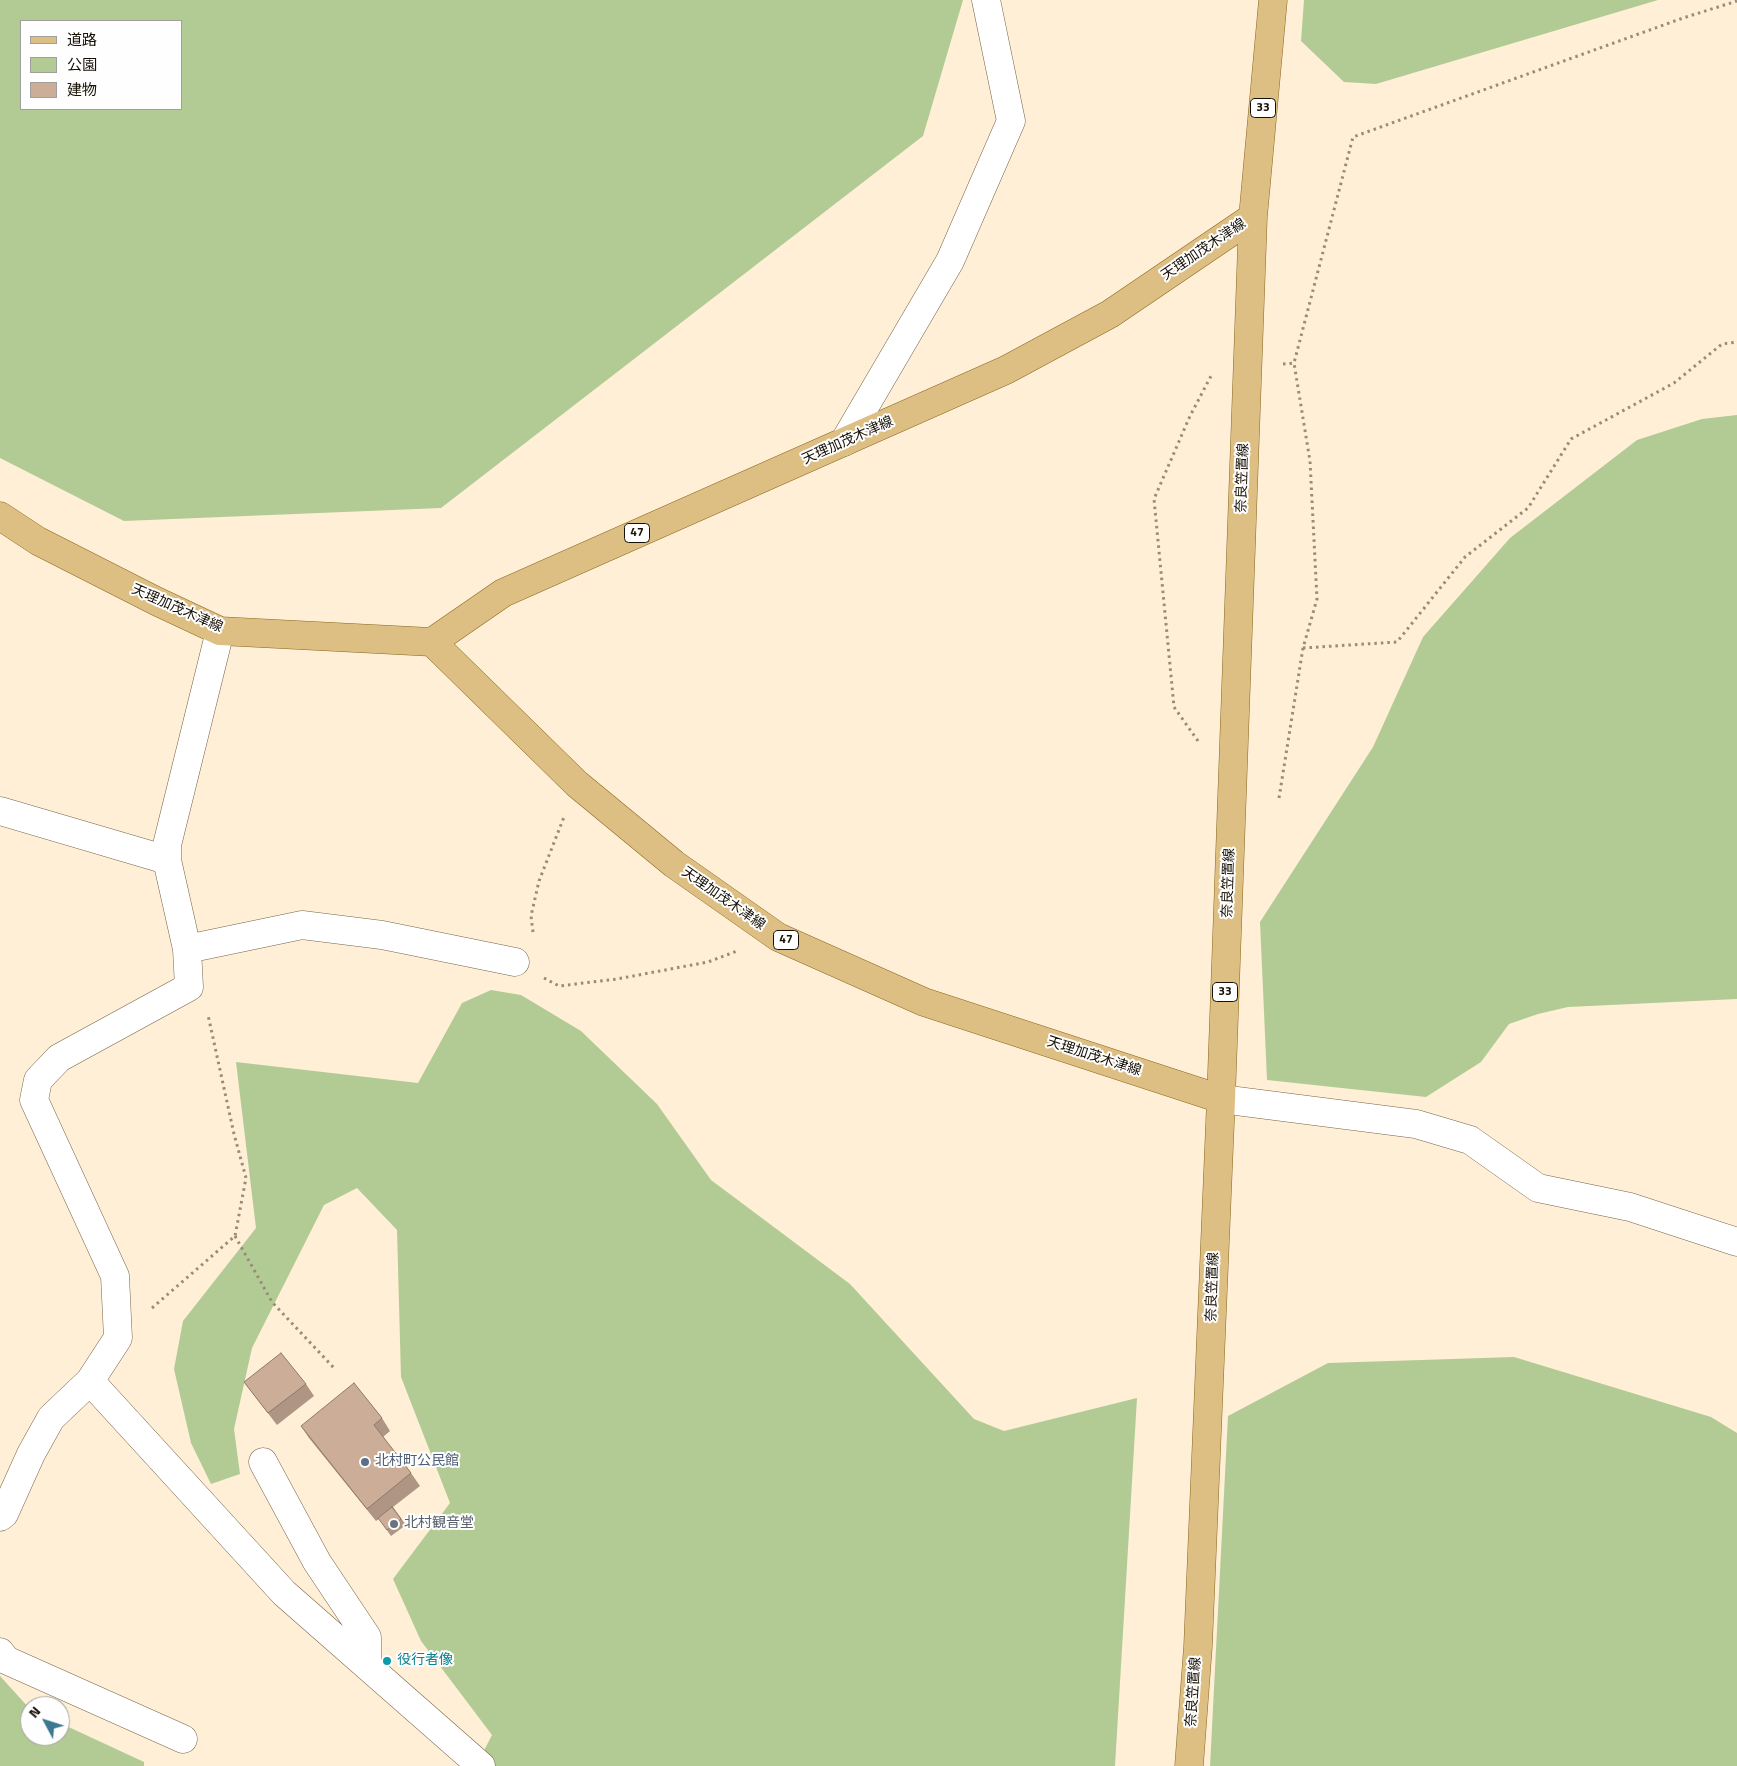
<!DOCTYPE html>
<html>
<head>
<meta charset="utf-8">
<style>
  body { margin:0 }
  #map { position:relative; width:1737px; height:1766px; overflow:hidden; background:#ffefd6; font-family:"Titillium Web","Noto Sans JP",sans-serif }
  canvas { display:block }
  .legend { position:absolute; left:20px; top:20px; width:162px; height:90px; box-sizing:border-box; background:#fefefe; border:1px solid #a19f9a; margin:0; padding:6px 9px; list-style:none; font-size:15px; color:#161005 }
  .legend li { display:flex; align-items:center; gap:10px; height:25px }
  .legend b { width:25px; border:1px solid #a19f9a }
  .north { position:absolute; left:20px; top:1696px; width:50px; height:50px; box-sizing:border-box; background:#fefefe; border:1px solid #a19f9a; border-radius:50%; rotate:310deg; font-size:14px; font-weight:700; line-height:20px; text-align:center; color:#161005 }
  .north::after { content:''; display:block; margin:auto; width:18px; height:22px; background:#3d7891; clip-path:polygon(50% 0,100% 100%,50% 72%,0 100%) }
</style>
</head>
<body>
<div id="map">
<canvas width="1737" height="1766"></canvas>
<ul class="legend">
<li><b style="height:6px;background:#debf83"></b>道路</li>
<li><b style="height:14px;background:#b2cb94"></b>公園</li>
<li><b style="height:14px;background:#cbad98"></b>建物</li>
</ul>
<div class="north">N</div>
</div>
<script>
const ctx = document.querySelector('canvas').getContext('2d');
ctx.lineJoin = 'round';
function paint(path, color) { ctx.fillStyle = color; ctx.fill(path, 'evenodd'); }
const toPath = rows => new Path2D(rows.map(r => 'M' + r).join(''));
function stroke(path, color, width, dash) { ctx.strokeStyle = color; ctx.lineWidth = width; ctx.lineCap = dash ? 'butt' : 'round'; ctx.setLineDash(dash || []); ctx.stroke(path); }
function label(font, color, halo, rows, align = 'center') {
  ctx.font = font + ' "Titillium Web","Noto Sans JP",sans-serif'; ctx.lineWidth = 4; ctx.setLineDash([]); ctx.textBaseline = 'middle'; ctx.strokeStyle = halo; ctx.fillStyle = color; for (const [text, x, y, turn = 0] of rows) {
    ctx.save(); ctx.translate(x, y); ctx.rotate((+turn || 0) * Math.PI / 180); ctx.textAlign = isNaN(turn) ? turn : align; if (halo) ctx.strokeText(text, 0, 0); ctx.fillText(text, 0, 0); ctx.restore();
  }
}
paint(toPath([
  [0,0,963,0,923,136,441,508,124,521,0,458],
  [21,21,181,21,181,109,21,109],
  [1304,0,1658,0,1376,84,1344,82,1301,41],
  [1737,415,1737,999,1568,1007,1538,1014,1509,1024,1481,1062,1426,1097,1267,1080,1260,922,1373,747,1423,637,1510,538,1637,440,1702,419],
  [491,990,521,995,581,1031,657,1104,711,1180,850,1284,974,1419,1004,1431,1137,1398,1115,1766,476,1766,492,1735,421,1641,393,1579,450,1503,401,1377,397,1230,357,1188,324,1205,252,1348,234,1429,240,1474,211,1484,191,1443,174,1369,183,1321,256,1228,236,1062,418,1083,462,1003],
  [1514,1357,1711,1417,1737,1433,1737,1766,1210,1766,1228,1416,1328,1363],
  [0,1676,30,1709,30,1736,60,1736,60,1723,144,1762,144,1766,0,1766]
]), '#b2cb94');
const minor = toPath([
  [844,442,950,261,1011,121,986,0],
  [0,811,167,860],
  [187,949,302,925,382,935,515,962],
  [1221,1099,1416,1124,1470,1140,1538,1188,1630,1207,1737,1242],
  [90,1381,284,1593,481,1766],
  [263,1462,317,1562,367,1637,367,1665],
  [0,1517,4,1514,31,1454,51,1418,90,1381,118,1338,115,1276,34,1100,38,1080,59,1058,189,987,187,949,167,860,167,845,220,631],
  [0,1652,6,1660,183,1739]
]);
const primary = toPath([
  [0,516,38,541,156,601,220,631,432,642,503,593,1006,370,1110,314,1253,217],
  [432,642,577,784,674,864,778,937,924,1002,1221,1099],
  [1189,1766,1198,1646,1221,1099,1253,217,1273,0]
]);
stroke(minor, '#766449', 29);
stroke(primary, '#8a6621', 29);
stroke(toPath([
  [1283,364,1294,363,1353,137,1683,18,1737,1],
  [1303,648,1397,642,1465,557,1528,508,1571,439,1674,383,1722,344,1737,342],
  [1198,741,1174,707,1154,499,1190,416,1211,376],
  [1279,798,1303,648,1317,599,1310,461,1294,363],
  [533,932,531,916,539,881,564,817],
  [544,978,559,986,617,979,708,962,737,951],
  [235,1236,272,1302,334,1368],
  [152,1308,235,1236,246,1178,234,1134,208,1015]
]), '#988c79', 3, [2.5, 4]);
stroke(minor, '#fff', 28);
stroke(primary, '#debf83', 28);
paint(toPath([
  [244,1382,306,1384,314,1396,277,1425],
  [382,1418,390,1431,383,1437,411,1473,420,1486,393,1507,406,1525,391,1536,379,1519,376,1521,309,1438,301,1426]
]), '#af9583');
const building = toPath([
  [281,1353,306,1384,268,1413,244,1382,281,1353],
  [354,1383,382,1418,374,1425,411,1473,367,1509,301,1426,354,1383],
  [392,1507,401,1519,387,1530,378,1518,392,1507]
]);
paint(building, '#cbad98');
stroke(building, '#8e796a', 1);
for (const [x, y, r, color] of [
  [365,1462,5,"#5c6f8a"],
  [394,1524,5,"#6b7280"],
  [387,1661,5,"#0f9aa8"]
]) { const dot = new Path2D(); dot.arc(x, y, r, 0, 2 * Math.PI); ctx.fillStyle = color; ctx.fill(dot); stroke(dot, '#fefefe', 2); }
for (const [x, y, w] of [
  [1263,108,25],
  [637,533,25],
  [786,940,25],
  [1225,992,25]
]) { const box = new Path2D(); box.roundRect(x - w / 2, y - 9.5, w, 19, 4); ctx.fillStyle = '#fefefe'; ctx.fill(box); stroke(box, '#161005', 1); }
label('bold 12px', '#161005', null, [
  ["33",1263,108],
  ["47",637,533],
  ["47",786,940],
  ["33",1225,992]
]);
label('14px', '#161005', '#fefefe', [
  ["天理加茂木津線",1204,250,-34],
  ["天理加茂木津線",848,441,-24],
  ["奈良笠置線",1243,478,-88],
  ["天理加茂木津線",177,609,24],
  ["奈良笠置線",1229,883,-88],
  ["天理加茂木津線",723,899,35],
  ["天理加茂木津線",1094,1057,18],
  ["奈良笠置線",1213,1287,-88],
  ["奈良笠置線",1194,1692,-86]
]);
label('14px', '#4e5e75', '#fefefe', [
  ["北村町公民館",375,1462]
], 'left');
label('14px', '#5b616d', '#fefefe', [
  ["北村観音堂",404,1524]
], 'left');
label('14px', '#0d838f', '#fefefe', [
  ["役行者像",397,1661]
], 'left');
</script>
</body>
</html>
